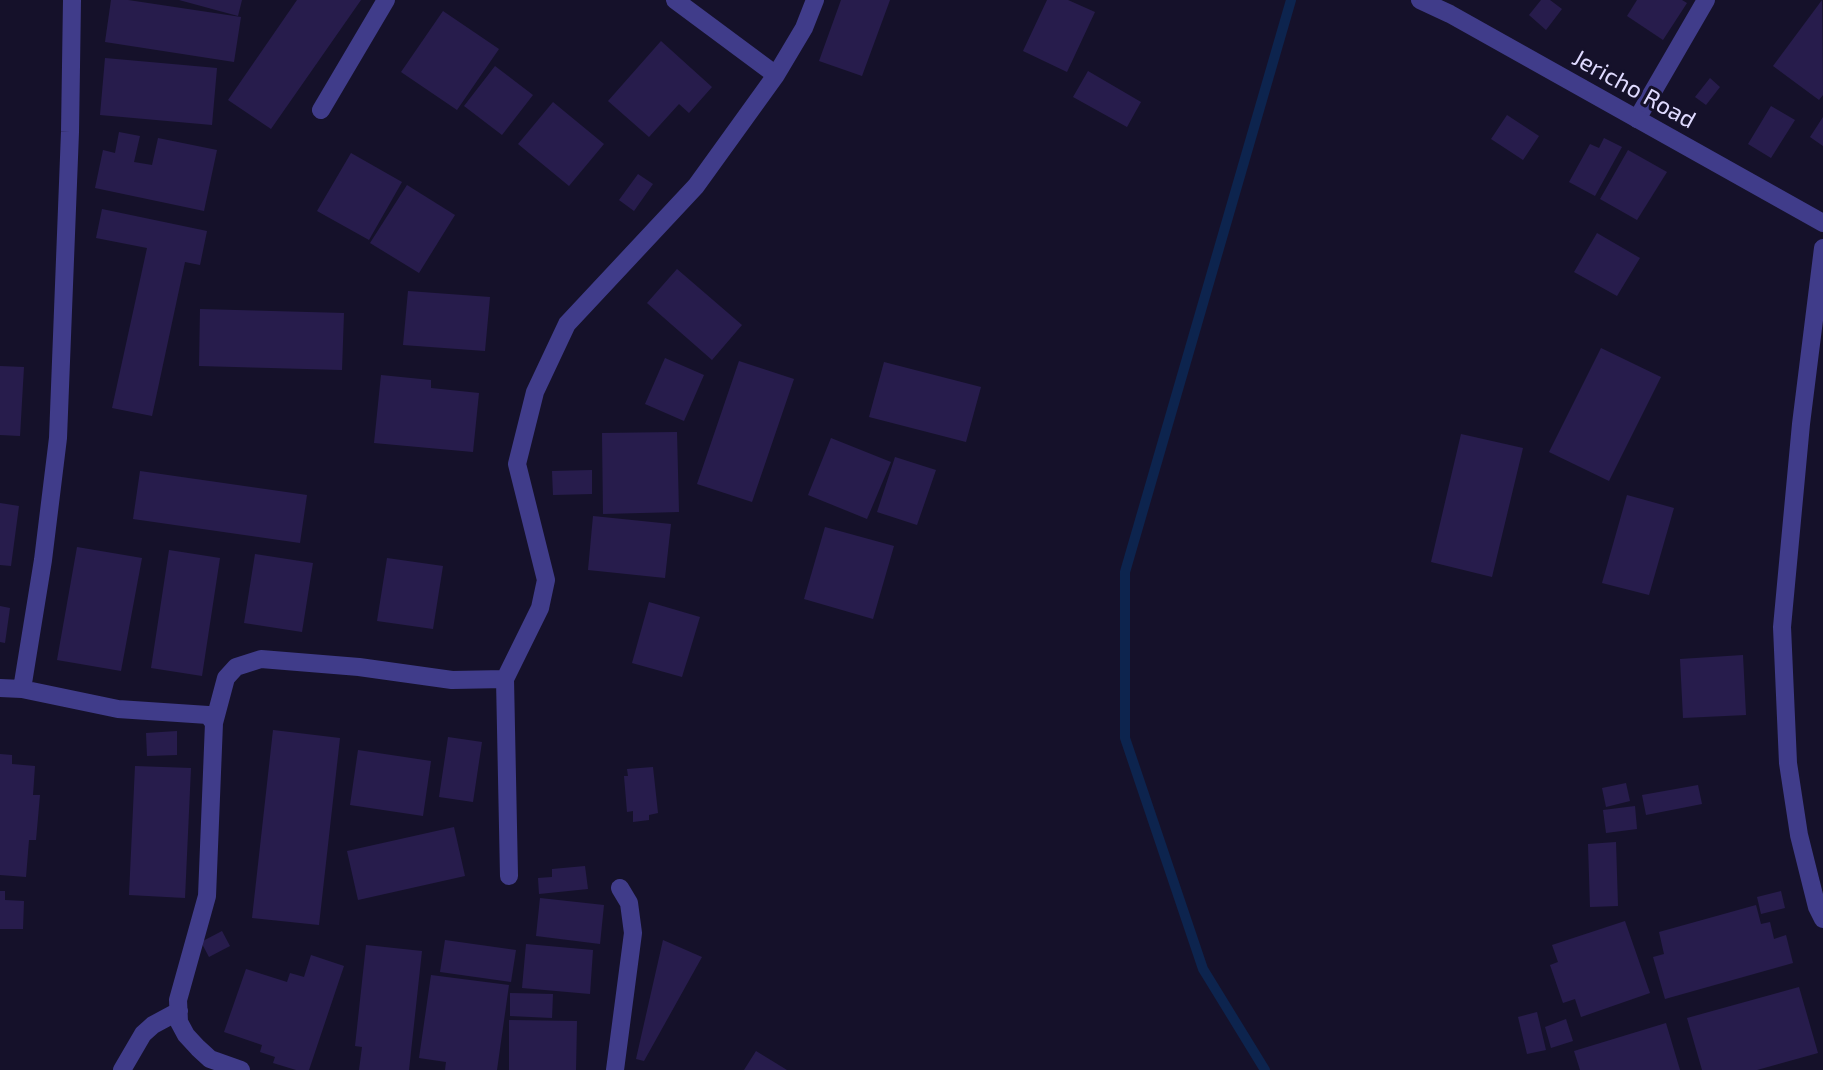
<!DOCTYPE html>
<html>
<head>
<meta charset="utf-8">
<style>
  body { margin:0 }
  canvas { display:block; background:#15112a }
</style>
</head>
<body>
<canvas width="1823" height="1070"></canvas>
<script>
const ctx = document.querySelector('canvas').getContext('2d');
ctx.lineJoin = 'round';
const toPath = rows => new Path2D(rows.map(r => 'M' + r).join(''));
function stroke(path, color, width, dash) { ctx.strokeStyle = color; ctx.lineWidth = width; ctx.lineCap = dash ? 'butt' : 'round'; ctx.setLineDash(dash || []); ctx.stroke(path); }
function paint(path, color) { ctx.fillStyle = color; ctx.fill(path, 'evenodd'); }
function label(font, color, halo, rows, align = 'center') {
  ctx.font = font + ' "Exo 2",sans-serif'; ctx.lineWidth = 6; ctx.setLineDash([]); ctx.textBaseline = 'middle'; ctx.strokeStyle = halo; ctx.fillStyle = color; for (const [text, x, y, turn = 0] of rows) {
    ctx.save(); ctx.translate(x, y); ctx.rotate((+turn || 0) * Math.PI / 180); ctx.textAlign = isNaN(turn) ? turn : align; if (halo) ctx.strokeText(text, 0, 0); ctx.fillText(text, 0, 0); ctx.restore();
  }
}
stroke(toPath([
  [1265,1070,1203,969,1125,738,1125,572,1291,0]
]), '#0d244e', 10);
paint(toPath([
  [111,0,128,0,241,17,234,62,105,42],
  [179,0,242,0,238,16],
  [297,0,361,0,271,129,228,100],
  [841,0,890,0,862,76,819,61],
  [1047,0,1068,0,1095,12,1067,72,1023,51],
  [1541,0,1550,0,1562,9,1546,30,1529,15],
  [1637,0,1682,0,1687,3,1663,40,1627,16],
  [1822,0,1823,95,1819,100,1773,66],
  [443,11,499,49,457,110,401,72],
  [661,41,712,87,689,113,679,104,649,137,608,101],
  [105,58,217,68,212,125,100,115],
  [495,66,533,95,502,135,464,106],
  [1088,71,1141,102,1127,127,1073,97],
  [1710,78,1720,87,1706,105,1695,97],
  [553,102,604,144,569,186,518,144],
  [1771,106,1795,120,1771,158,1748,144],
  [1507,115,1539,136,1523,160,1491,139],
  [1823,117,1823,146,1810,137],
  [119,132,140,136,134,162,152,165,158,138,217,150,204,211,95,188,103,150,115,153],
  [1604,138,1622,147,1595,196,1569,182,1590,144,1599,148],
  [1628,150,1667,172,1637,220,1600,199],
  [351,153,402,182,369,240,317,211],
  [638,174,653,184,634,211,619,200],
  [407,185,455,215,419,273,370,243],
  [102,209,207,231,200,265,185,262,152,416,112,408,147,248,96,238],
  [1597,233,1640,258,1617,296,1574,272],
  [677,269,742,325,712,360,647,303],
  [408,291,490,297,485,351,403,345],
  [200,309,344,313,342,370,199,366],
  [1601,348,1661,377,1609,481,1549,452],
  [665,358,704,375,684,421,645,404],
  [739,361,794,379,752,502,697,484],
  [884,362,981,387,966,442,869,417],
  [0,366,24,367,20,436,0,435],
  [381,375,431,380,431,388,479,393,473,452,374,443],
  [677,432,679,512,603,514,602,433],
  [1461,434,1523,448,1492,577,1431,562],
  [831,438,891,462,867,519,808,495],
  [895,457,936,470,917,525,877,512],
  [592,470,592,494,553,495,552,471],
  [140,471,307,495,300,543,133,519],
  [1627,495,1674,508,1649,595,1602,583],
  [0,503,19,506,11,566,0,565],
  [593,516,671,524,665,578,588,570],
  [825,527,894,546,873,619,804,599],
  [77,547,142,558,121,671,57,660],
  [169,550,220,558,202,676,151,668],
  [255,554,313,563,302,632,244,623],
  [387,558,443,566,433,629,377,621],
  [649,602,700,617,682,677,632,663],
  [0,606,10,608,5,643,0,642],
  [1743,655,1746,715,1683,718,1680,659],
  [273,730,340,738,319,925,252,918],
  [177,731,177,755,147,756,146,733],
  [448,737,482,742,473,802,439,797],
  [358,750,431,761,423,816,350,805],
  [0,754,12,755,12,764,35,766,33,795,40,795,36,840,29,840,26,877,0,875],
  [135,766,191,768,185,898,129,895],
  [653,767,658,813,649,815,649,820,633,822,633,811,627,812,624,776,628,776,627,769],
  [1626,783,1630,801,1606,807,1602,788],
  [1698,785,1702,804,1646,815,1642,795],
  [1635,806,1637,829,1606,833,1603,810],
  [454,827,465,876,358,900,347,851],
  [1616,842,1618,906,1590,907,1588,844],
  [585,866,588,889,539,894,538,878,552,877,552,869],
  [0,891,5,891,5,900,24,901,23,929,0,929],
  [1781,891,1785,908,1761,914,1757,897],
  [540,898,604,905,600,944,536,936],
  [1756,905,1761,924,1770,922,1774,939,1786,935,1793,963,1665,999,1653,957,1664,954,1659,932],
  [1625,921,1650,993,1581,1017,1575,999,1563,1003,1550,965,1558,962,1552,945],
  [222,931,230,946,209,957,201,942],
  [445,940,516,950,511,982,440,972],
  [663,940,702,957,644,1061,636,1059],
  [526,944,593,950,590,994,522,988],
  [366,945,422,951,409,1070,359,1070,362,1047,355,1046],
  [311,955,344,966,309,1070,296,1070,273,1063,275,1057,260,1052,262,1045,224,1032,246,969,287,982,290,973,304,977],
  [431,975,509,985,497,1070,445,1070,446,1062,419,1058],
  [1799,987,1818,1053,1757,1070,1702,1070,1687,1018],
  [510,993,553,994,552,1018,510,1016],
  [1537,1012,1546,1050,1527,1054,1518,1017],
  [1566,1019,1573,1041,1551,1048,1545,1027],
  [509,1020,577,1021,576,1070,509,1070],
  [1666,1023,1680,1070,1580,1070,1574,1051],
  [756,1051,787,1070,744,1070]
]), '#271c4c');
stroke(toPath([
  [675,0,776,75],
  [321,110,386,0],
  [1637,119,1706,0],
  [1823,248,1801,424,1782,627,1788,763,1799,835,1817,907,1823,919],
  [0,688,22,689,118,709,208,715,214,723],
  [22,689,43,560,58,438,70,132,72,0],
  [509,876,505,679,540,608,546,580,517,464,535,392,567,324,696,186,776,75,804,28,815,0],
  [122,1070,143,1034,153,1025,179,1011],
  [241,1070,210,1059,198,1048,186,1035,179,1022,178,1000,207,896,214,723,226,678,236,667,261,659,359,667,452,680,505,679],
  [615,1070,633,933,629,903,620,888]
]), '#403c8a', 18);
stroke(toPath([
  [1420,0,1450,14,1823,223]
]), '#403c8a', 18);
label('24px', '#dfdaff', '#15112a', [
  ["Jericho Road",1634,89,29]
]);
</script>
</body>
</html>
